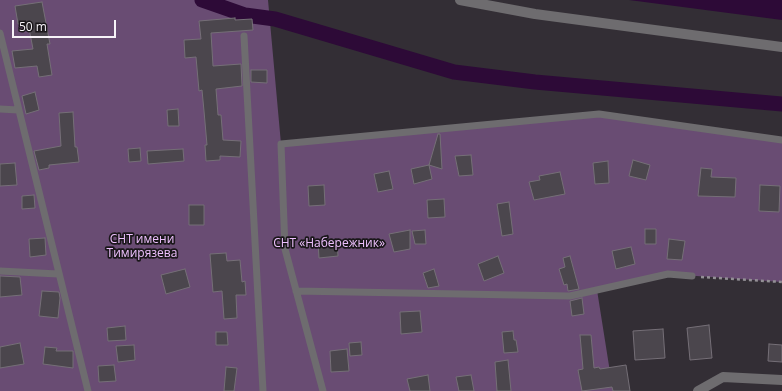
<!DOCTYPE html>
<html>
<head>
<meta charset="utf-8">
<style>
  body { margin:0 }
  #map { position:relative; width:782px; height:391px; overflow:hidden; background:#332e35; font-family:"Open Sans",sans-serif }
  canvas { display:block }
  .scale { position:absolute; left:12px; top:20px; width:104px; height:18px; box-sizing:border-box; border:2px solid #f7f3f8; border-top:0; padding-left:5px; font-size:12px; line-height:14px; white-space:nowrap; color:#f7f3f8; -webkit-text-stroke:3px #1a171a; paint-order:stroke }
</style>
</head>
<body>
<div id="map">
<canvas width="782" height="391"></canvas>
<div class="scale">50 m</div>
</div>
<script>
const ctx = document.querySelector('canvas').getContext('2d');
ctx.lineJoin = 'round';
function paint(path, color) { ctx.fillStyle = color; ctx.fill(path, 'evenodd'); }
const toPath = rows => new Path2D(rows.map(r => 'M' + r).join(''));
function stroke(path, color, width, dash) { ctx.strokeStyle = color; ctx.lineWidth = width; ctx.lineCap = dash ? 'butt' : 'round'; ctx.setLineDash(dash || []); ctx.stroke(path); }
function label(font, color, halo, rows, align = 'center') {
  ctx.font = font + ' "Open Sans",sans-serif'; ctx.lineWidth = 3.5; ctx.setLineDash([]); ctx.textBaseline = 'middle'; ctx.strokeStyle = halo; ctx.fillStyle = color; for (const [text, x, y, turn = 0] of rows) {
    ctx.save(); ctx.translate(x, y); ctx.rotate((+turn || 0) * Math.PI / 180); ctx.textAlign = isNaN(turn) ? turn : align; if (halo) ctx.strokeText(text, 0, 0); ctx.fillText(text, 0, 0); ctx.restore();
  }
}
paint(toPath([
  [0,0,268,0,281,144,599,114,782,140,782,282,668,274,597,290,613,391,0,391]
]), '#694c73');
paint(toPath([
  [629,0,782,0,782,20]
]), '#2d0a37');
stroke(toPath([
  [202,0,245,15,275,19,454,72,535,82,782,104]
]), '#2d0a37', 15);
const building = toPath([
  [42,2,50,44,47,44,52,75,39,77,37,66,15,68,12,51,33,49,28,23,18,24,15,6,42,2],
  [235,18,235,20,252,19,253,30,211,33,213,66,241,64,242,86,216,89,218,115,221,115,223,140,241,141,240,157,220,156,220,160,206,161,205,145,207,145,204,111,202,90,199,91,196,57,185,58,184,40,201,39,199,21,235,18],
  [251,70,267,70,267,83,251,82,251,70],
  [35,92,39,110,26,114,22,96,35,92],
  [178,109,179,126,168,126,167,110,178,109],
  [73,112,75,147,77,147,79,162,49,165,49,168,39,170,34,151,61,146,59,113,73,112],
  [438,134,440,134,442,169,429,165,438,134],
  [140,148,141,161,129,162,128,149,140,148],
  [183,149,184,161,148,164,147,151,183,149],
  [471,155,473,175,459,176,455,156,471,155],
  [633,160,650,165,646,180,629,176,633,160],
  [608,161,609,183,595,184,593,163,608,161],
  [15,163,17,185,0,186,0,164,15,163],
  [429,165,432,179,414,184,411,169,429,165],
  [701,168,712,169,711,177,736,178,735,197,698,196,701,168],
  [389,171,393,189,378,192,374,174,389,171],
  [560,172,565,194,534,200,529,182,540,180,539,176,560,172],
  [324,185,325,205,309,206,308,186,324,185],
  [760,185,780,186,779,212,759,211,760,185],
  [34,195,35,208,22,209,22,196,34,195],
  [444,199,445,217,428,218,427,200,444,199],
  [509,202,513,234,502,236,497,204,509,202],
  [189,205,204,205,204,225,189,225,189,205],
  [645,229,656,229,656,244,645,244,645,229],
  [410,230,410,249,394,252,389,234,410,230],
  [425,230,426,244,415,244,412,231,425,230],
  [45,238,46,255,30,257,29,239,45,238],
  [669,239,685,241,682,260,667,259,669,239],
  [337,240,338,256,319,258,318,241,337,240],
  [631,247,635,264,616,269,612,251,631,247],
  [226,253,227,261,240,260,242,282,245,281,246,295,236,295,237,318,224,319,222,291,213,292,210,254,226,253],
  [498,256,504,273,484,281,478,264,498,256],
  [570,256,579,289,568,291,567,284,564,285,559,269,565,267,563,258,570,256],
  [185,269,190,287,166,294,161,275,185,269],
  [434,269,439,286,428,288,423,273,434,269],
  [0,276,20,277,22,295,0,297,0,276],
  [42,291,59,292,60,298,58,318,39,316,42,291],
  [582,298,584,314,572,316,570,301,582,298],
  [420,311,422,332,401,334,400,312,420,311],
  [709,325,712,358,690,360,687,328,709,325],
  [125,326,126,340,108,341,107,328,125,326],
  [663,329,665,358,635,360,633,331,663,329],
  [513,331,514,340,516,340,518,352,504,353,502,332,513,331],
  [216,332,227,332,228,345,216,345,216,332],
  [580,335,591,335,594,368,599,367,600,369,626,365,630,391,613,391,612,387,582,391,578,370,583,369,580,335],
  [361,342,362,355,350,356,349,343,361,342],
  [20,343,24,364,0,368,0,347,20,343],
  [769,344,782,345,782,362,768,361,769,344],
  [134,345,135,360,118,362,116,346,134,345],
  [45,347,57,348,56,351,73,351,73,368,43,364,45,347],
  [347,349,349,371,331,372,330,351,347,349],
  [508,360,511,391,497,391,495,362,508,360],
  [114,365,116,381,99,382,98,366,114,365],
  [226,367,237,368,234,391,224,391,226,367],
  [428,375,430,391,410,391,407,379,428,375],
  [471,375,474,391,459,391,456,377,471,375]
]);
paint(building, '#4b464d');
stroke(building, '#756f77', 1);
stroke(toPath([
  [701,277,782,282]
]), '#938f95', 2.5, [3, 3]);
stroke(toPath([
  [0,33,88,391],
  [244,36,263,391],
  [0,109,18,110],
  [0,271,58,274],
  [296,291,570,296,668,274,692,276],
  [323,391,285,249,281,144,599,114,782,140]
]), '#6e6c6f', 7);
stroke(toPath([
  [460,0,535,14,782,47],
  [698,391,723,377,782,380]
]), '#6e6c6f', 10);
label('12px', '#edc0fd', '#1a171a', [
  ["СНТ имени",142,240],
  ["Тимирязева",142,254],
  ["СНТ «Набережник»",329,244]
]);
</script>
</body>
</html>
